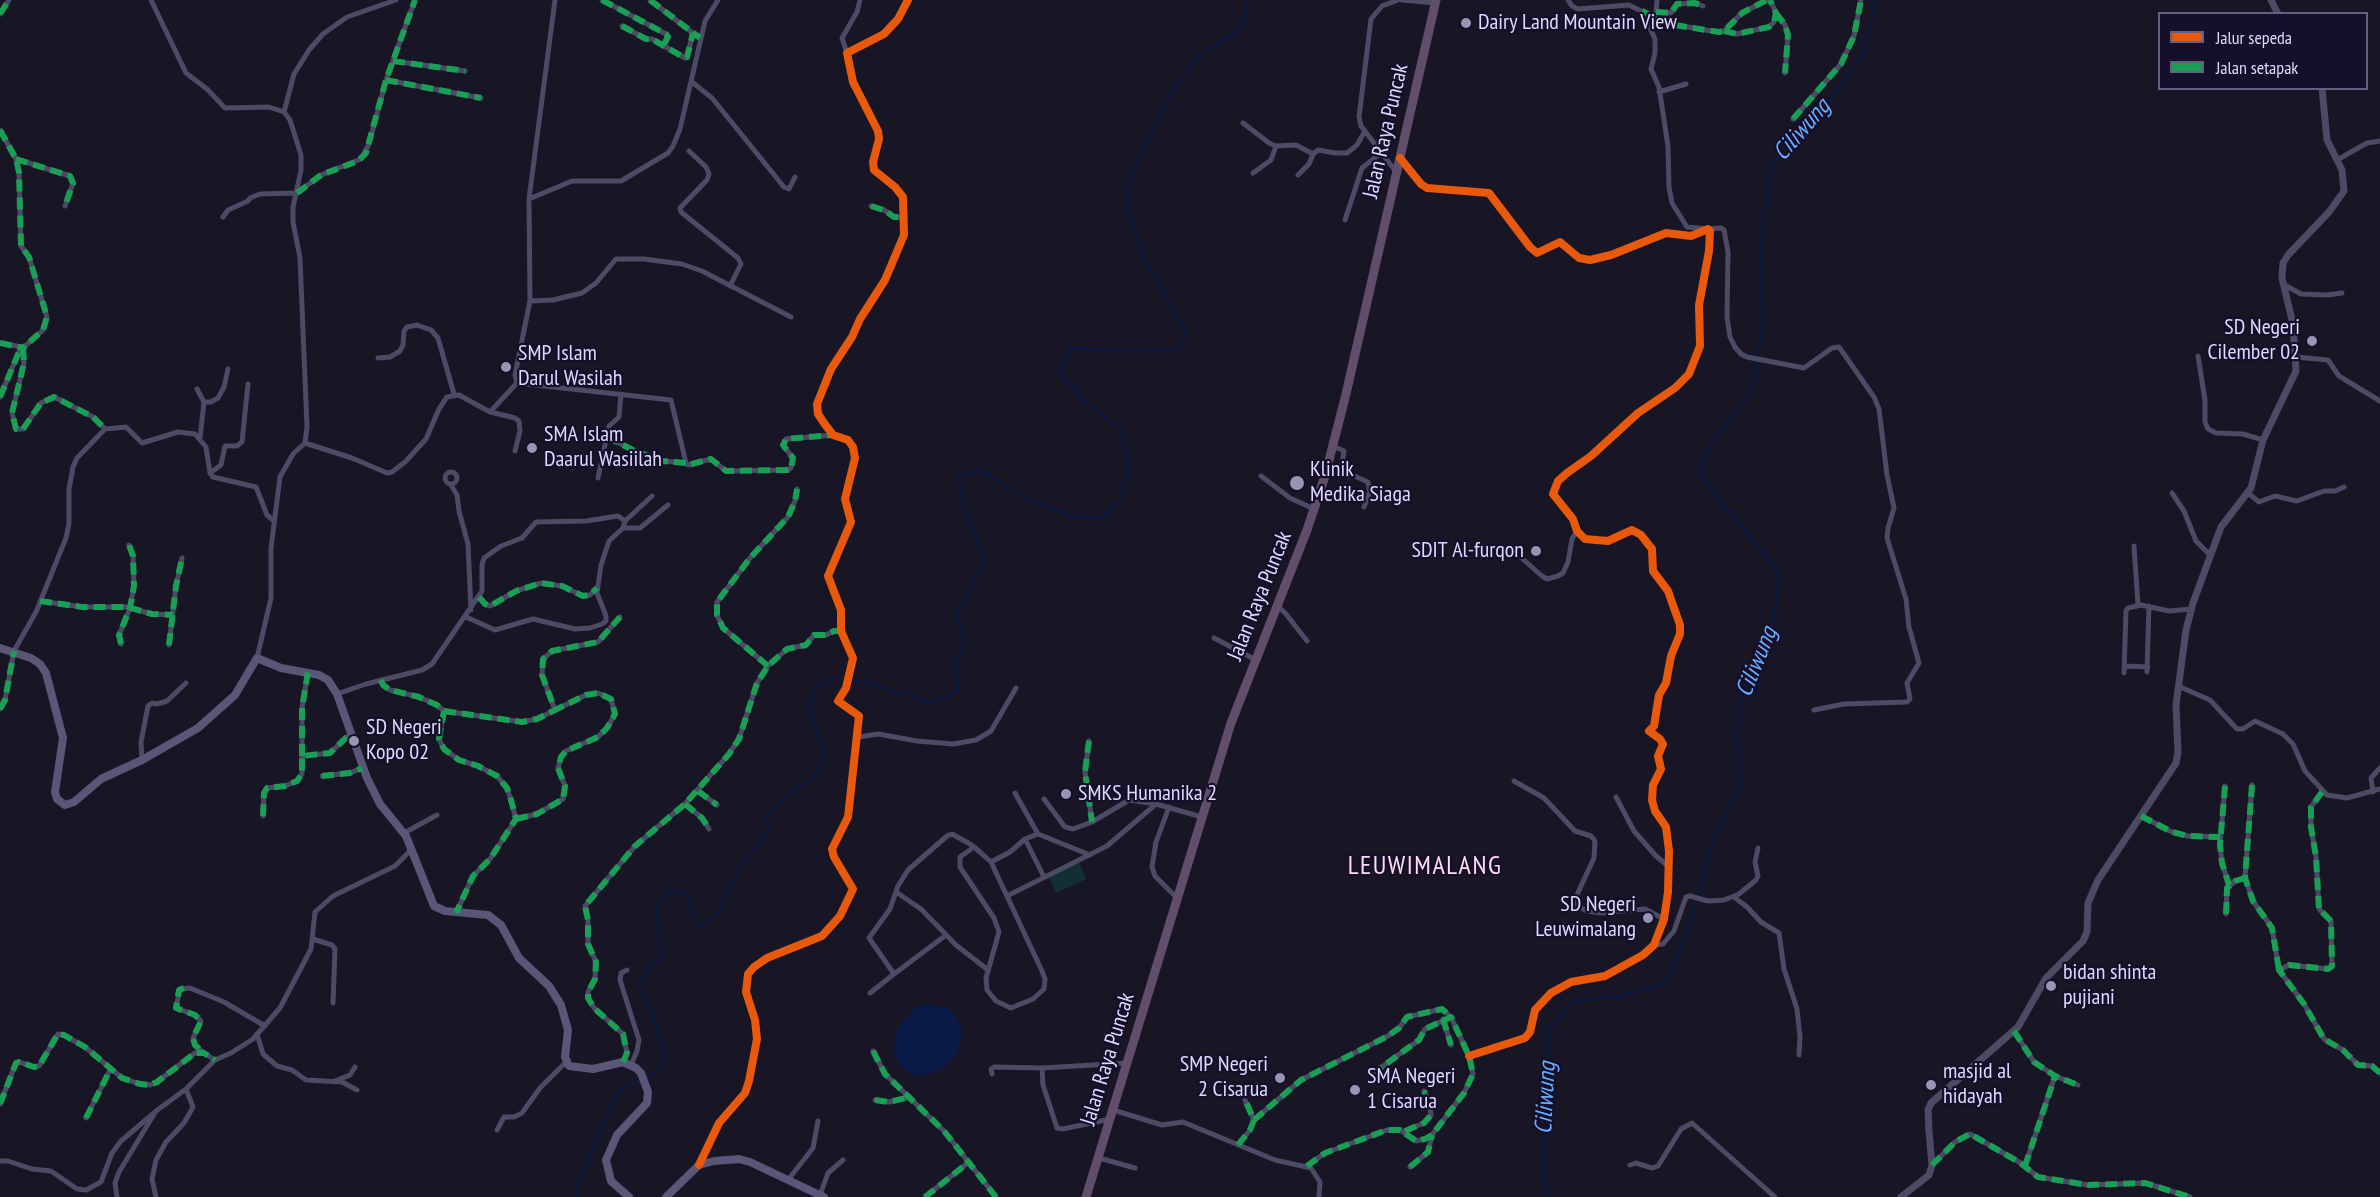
<!DOCTYPE html>
<html>
<head>
<meta charset="utf-8">
<style>
  body { margin:0 }
  #map { position:relative; width:2380px; height:1197px; overflow:hidden; background:#181524; font-family:"PT Sans Narrow",sans-serif }
  canvas { display:block }
  .legend { position:absolute; left:2158px; top:12px; width:210px; height:78px; box-sizing:border-box; background:#150f2a; border:2px solid #665f7f; margin:0; padding:8px 10px; list-style:none; font-size:18px; color:#dfd8ff }
  .legend li { display:flex; align-items:center; gap:12px; height:30px }
  .legend b { width:30px; border:2px solid #665f7f }
</style>
</head>
<body>
<div id="map">
<canvas width="2380" height="1197"></canvas>
<ul class="legend">
<li><b style="height:8px;background:#e8590c"></b>Jalur sepeda</li>
<li><b style="height:8px;background:#1a9f57"></b>Jalan setapak</li>
</ul>
</div>
<script>
const ctx = document.querySelector('canvas').getContext('2d');
ctx.lineJoin = 'round';
function paint(path, color) { ctx.fillStyle = color; ctx.fill(path, 'evenodd'); }
const toPath = rows => new Path2D(rows.map(r => 'M' + r).join(''));
function stroke(path, color, width, dash) { ctx.strokeStyle = color; ctx.lineWidth = width; ctx.lineCap = dash ? 'butt' : 'round'; ctx.setLineDash(dash || []); ctx.stroke(path); }
function label(font, color, halo, rows, align = 'center') {
  ctx.font = font + ' "PT Sans Narrow",sans-serif'; ctx.lineWidth = 4.5; ctx.setLineDash([]); ctx.textBaseline = 'middle'; ctx.strokeStyle = halo; ctx.fillStyle = color; for (const [text, x, y, turn = 0] of rows) {
    ctx.save(); ctx.translate(x, y); ctx.rotate((+turn || 0) * Math.PI / 180); ctx.textAlign = isNaN(turn) ? turn : align; if (halo) ctx.strokeText(text, 0, 0); ctx.fillText(text, 0, 0); ctx.restore();
  }
}
paint(toPath([
  [1079,862,1086,879,1056,893,1048,876]
]), '#123033');
paint(toPath([
  [928,1004,947,1008,955,1014,962,1030,962,1039,956,1055,943,1069,924,1076,916,1076,904,1070,894,1053,895,1034,902,1023,916,1007]
]), '#091a47');
stroke(toPath([
  [645,1078,661,1070,662,1047,652,1011,638,985,648,970,662,957,656,908,668,891,686,892,693,916,699,926,721,911,728,890,748,856,768,833,767,816,798,788,819,775,823,748,809,711,817,686,838,678,868,683,932,703,959,690,955,663,966,643,956,616,985,560,965,512,958,476,982,470,1024,498,1077,518,1102,518,1123,497,1127,468,1123,430,1087,404,1060,374,1071,347,1120,351,1176,350,1187,334,1142,255,1128,210,1130,177,1170,95,1197,57,1233,35,1244,25,1248,0],
  [577,1197,577,1187,618,1091,640,1081],
  [1548,1197,1542,1173,1548,1107,1549,1029,1574,1002,1620,996,1666,984,1690,924,1713,841,1740,785,1737,738,1740,698,1774,620,1779,572,1699,474,1711,444,1753,391,1762,329,1761,244,1771,164,1815,120,1862,56,1877,0]
]), '#091a47', 2);
stroke(toPath([
  [151,0,186,73,207,89,225,108,269,107,284,112,290,120,301,155,301,170,293,207,293,222,300,258,307,427,305,443,293,454,280,477,271,548,271,598,257,658],
  [602,0,666,34,668,37,663,46],
  [650,0,694,34],
  [1402,0,1435,3],
  [1568,0,1572,6,1578,9,1629,5,1665,23,1717,32,1724,31,1742,13,1767,0],
  [1642,11,1655,39,1655,53,1651,69,1659,87,1668,146,1669,187,1672,203,1687,227,1708,229,1721,228,1724,230,1728,252,1727,317,1730,337,1735,347,1741,354,1747,357,1804,368,1832,348,1839,347,1874,397,1879,409,1887,475,1894,508,1888,528,1887,538,1906,599,1909,627,1919,663,1907,683,1910,699,1907,702,1844,704,1814,710],
  [1656,12,1671,13,1677,4,1695,3,1703,6],
  [1656,13,1657,0],
  [1776,13,1785,25,1788,35,1785,73],
  [0,14,9,0],
  [622,26,646,39,652,39,685,58,687,57,693,33],
  [1724,31,1737,34,1769,27,1774,22,1776,13,1770,0],
  [847,53,842,38,857,12,860,0],
  [393,61,465,71],
  [386,80,481,98],
  [692,82,712,98,784,187,789,189,795,177],
  [1659,92,1686,84],
  [284,112,294,74,309,50,323,34,347,17,396,0],
  [1793,119,1841,64,1854,36,1861,0],
  [1243,123,1269,143,1276,146,1296,145,1313,154],
  [0,130,16,159,19,172,21,246,29,257,47,317,43,330,23,348],
  [689,151,706,167,709,174,707,180,680,208,681,212,738,258,741,264,730,286],
  [16,159,70,176,73,183,65,206],
  [1401,159,1421,184,1427,188,1489,193,1530,247,1537,253,1560,242,1579,258,1590,260,1611,255,1666,233,1691,236,1708,229,1710,231,1709,251,1699,305,1700,346,1689,374,1675,388,1638,413,1591,456,1567,473,1558,481,1553,494,1573,519,1577,531,1585,539,1608,541,1632,530,1641,535,1652,549,1653,571,1668,591,1680,625,1680,634,1671,656,1666,683,1659,695,1654,726,1649,731,1660,739,1663,744,1658,756,1661,769,1653,785,1652,800,1655,811,1666,827,1669,851,1668,892,1664,919,1654,945,1643,955,1605,976,1571,982,1551,993,1535,1010,1530,1032,1525,1038,1469,1056],
  [2337,160,2367,143,2380,141],
  [1253,173,1271,160,1276,146],
  [1397,173,1361,126,1359,117,1371,19,1382,6,1398,0],
  [1298,175,1309,164,1313,154,1318,150,1335,153,1347,153,1357,145,1365,131],
  [529,199,572,181,621,181,668,153,673,146,680,129,705,21,718,0],
  [871,206,884,210,894,217,905,217],
  [223,217,228,210,248,201,250,198,260,194,297,193,321,175,361,159,369,144,386,80,415,0],
  [1345,220,1362,168,1381,153],
  [2283,284,2301,294,2327,295,2342,293],
  [530,301,553,300,582,293,596,283,616,259,644,259,682,264,702,271,791,317],
  [0,343,22,347],
  [23,348,24,363,12,413,16,429,23,429,41,403,54,397,93,417,105,429,126,427,142,443,178,432,195,434,206,447,210,473,213,477,256,487,267,515,274,521],
  [2198,356,2205,400,2205,422,2208,429,2216,433,2243,434,2263,440],
  [2296,357,2328,360,2339,376,2380,401],
  [378,358,390,357,400,351,403,345,404,331,407,327,417,325,431,330,438,338,454,394],
  [517,383,671,400,686,463],
  [197,389,204,402,200,438],
  [0,397,21,347],
  [204,402,211,402,218,398,224,387,228,369],
  [490,412,515,418,519,421,520,431,515,451],
  [607,437,633,450,662,461,686,463,688,465,711,459,726,471,788,470,791,468,793,458,783,445,786,439,833,435],
  [305,443,352,458,387,473,392,472,405,462,426,439,439,409,447,397,459,395,490,412,517,383,515,375,530,301,529,199,555,0],
  [1333,446,1344,451,1341,470,1368,482,1370,492,1364,507],
  '445 478a6 6 0 1 1 12 0a6 6 0 1 1-12 0Z',
  [210,473,221,465,225,446,237,446,242,442,248,384],
  [1261,476,1290,498,1314,509],
  [598,478,609,426,619,417,621,394],
  [451,485,457,495,459,511,468,544,471,610],
  [2172,493,2184,511,2196,541,2210,555],
  [2248,493,2259,502,2275,496,2297,501,2324,491,2335,491,2344,487],
  [625,521,652,496],
  [623,528,640,528,668,505],
  [2134,546,2138,605],
  [1516,553,1542,576,1547,579,1558,576,1563,573,1568,562,1572,539,1577,531],
  [479,597,485,604,490,606,516,591,541,583,562,586,583,596,590,595,597,588],
  [40,601,82,607,127,607,152,614,173,615],
  [1278,606,1286,614,1307,641],
  [1214,638,1256,660],
  [121,644,119,635,130,608,134,586,133,556,129,545],
  [169,645,176,586,182,558],
  [768,666,723,628,717,615,717,602,750,558,788,517,795,501,797,489],
  [2124,666,2148,667],
  [2147,672,2149,606],
  [2124,673,2126,611,2128,608,2141,605,2169,611,2191,609],
  [381,680,383,685,390,690,419,697,437,705,444,711,439,739,444,749,459,760,478,766,497,776,507,788,511,800,516,819,490,859,473,876,456,913],
  [2178,686,2210,700,2237,729,2243,729,2255,721,2283,734,2293,744,2305,771,2327,795,2347,798,2380,789],
  [337,694,366,684,422,670,432,664,482,591,482,565,484,558,501,546,522,538,536,522,586,521,618,516,625,521,623,528,609,541,601,565,597,593,606,616,606,621,602,624,590,628,575,629,533,619,495,630,466,617],
  [0,709,5,700,14,651,36,612,66,538,69,524,69,489,73,467,77,458,105,429],
  [444,711,522,722,537,719,555,710],
  [859,737,878,734,917,741,953,744,976,740,991,731,1016,688],
  [1089,741,1085,772,1092,822],
  [302,756,302,708,308,672],
  [142,760,141,742,148,706,152,703,157,704,167,701,186,683],
  [322,776,350,773,362,768],
  [1514,781,1544,798,1575,831,1591,836,1595,841,1594,858,1575,899,1578,906,1587,911,1602,913,1645,909,1664,919],
  [2252,785,2245,878,2253,901,2272,928,2279,970],
  [2225,786,2220,845,2222,863,2229,885],
  [698,791,717,805],
  [2322,792,2311,807,2311,827,2316,857,2319,909,2331,921,2332,966,2328,969,2289,965,2279,970,2304,1004,2324,1039,2343,1050,2358,1065,2372,1066,2380,1073],
  [2373,792,2371,778,2380,768],
  [1015,793,1038,834],
  [1616,797,1634,831,1656,856,1668,866],
  [1044,799,1065,827,1073,829,1092,822,1129,800,1156,804],
  [685,804,702,818,709,829],
  [1169,807,1156,842,1152,867,1155,876,1177,898],
  [263,816,264,793,267,788,285,786,297,781,302,774,302,756,330,753,350,734],
  [2141,816,2172,832,2188,836,2220,837],
  [516,819,537,814,563,799,565,786,558,768,561,757,566,751,598,737,607,728,615,714,611,699,598,693,586,695,555,710,542,675,543,659,552,651,598,642,620,617],
  [404,833,437,815],
  [1025,839,1044,877],
  [991,862,1010,852,1025,839,1038,834,1090,855],
  [896,892,921,909,956,945,988,970],
  [1007,896,1107,846,1156,804,1202,817],
  [1734,897,1747,907,1761,922,1779,933,1784,969,1797,1009,1800,1037,1799,1055],
  [2226,914,2227,888,2235,881,2245,878],
  [946,935,894,974,869,938,890,909,898,886,908,870,947,836,952,834,970,844,974,847,981,853,991,862,1042,971,1045,979,1044,989,1033,999,1011,1008,996,1001,987,990,986,978,999,932,994,918,960,867,960,857,974,847],
  [313,939,332,945,335,949,333,1003],
  [1654,945,1663,944,1674,931,1686,897,1690,896,1708,901,1724,900,1739,894,1756,880,1758,876,1755,862,1758,848],
  [627,970,621,973,620,980,639,1040,637,1051,631,1065],
  [870,993,894,974],
  [1443,1019,1451,1045],
  [2014,1031,2034,1062,2055,1076,2078,1085],
  [257,1034,263,1054,277,1066,292,1070,306,1080,342,1082,357,1090],
  [873,1051,885,1074,944,1131,996,1197],
  [204,1053,195,1045,193,1038,201,1021,195,1015,176,1008,180,989,190,988,224,1002,265,1026],
  [623,1062,627,1053,623,1034,594,1008,588,998,588,992,595,979,596,962,588,944,588,920,585,906,635,846,685,804,729,754,739,739,757,683,768,666,787,649,806,645,814,635,826,635,834,631,841,631],
  [992,1074,991,1069,994,1067,1042,1068],
  [335,1081,350,1075,355,1067],
  [875,1100,889,1102,910,1097],
  [0,1104,16,1063,19,1062,34,1067,39,1066,58,1034,64,1035,85,1047,122,1078,140,1084,150,1085,157,1082,195,1053,204,1053,215,1060],
  [1113,1110,1162,1125,1183,1122,1275,1160,1311,1168,1320,1182,1319,1197],
  [86,1118,110,1070],
  [1110,1119,1063,1129,1057,1128,1043,1085,1042,1068,1127,1063],
  [1254,1120,1301,1080,1388,1036,1399,1028,1407,1017,1442,1009,1451,1017],
  [497,1130,504,1117,514,1117,522,1113,540,1088,566,1062],
  [1405,1131,1424,1123,1431,1115,1430,1103,1424,1091],
  [1238,1145,1250,1130,1254,1120,1245,1100],
  [1099,1158,1135,1168],
  [0,1161,8,1161,32,1169,51,1171,77,1189,86,1190,101,1182,112,1153,121,1141,155,1112],
  [699,1165,719,1123,745,1093,749,1081,757,1039,755,1020,746,992,748,974,754,967,767,958,822,936,840,916,853,889,834,857,832,849,848,817,859,716,838,701,846,688,853,658,841,631,841,610,828,576,851,522,845,499,855,458,853,447,848,440,833,435,824,423,818,414,817,404,831,369,852,337,860,319,885,280,904,235,903,197,895,187,874,170,873,162,879,139,878,131,853,82,847,53,884,34,898,19,908,0],
  [1630,1165,1636,1163,1652,1168,1658,1166,1681,1129,1692,1123,1775,1197],
  [1932,1165,1955,1142,1970,1134,2019,1162,2038,1177,2088,1185,2145,1183,2190,1197],
  [1307,1166,1325,1153,1387,1130,1400,1130,1416,1141,1425,1139,1432,1135,1464,1093,1473,1074,1469,1056,1451,1017,1425,1029,1419,1040,1375,1072],
  [2025,1166,2055,1076],
  [1410,1167,1428,1152,1432,1135],
  [788,1180,813,1148,818,1121],
  [820,1195,828,1173,843,1160],
  [117,1197,115,1183,119,1172,156,1111,186,1089,215,1060,231,1053,253,1039,280,1008,311,949,315,912,333,896,395,866,412,849],
  [156,1197,152,1179,156,1160,166,1142,184,1123,193,1107,186,1089],
  [925,1197,969,1162]
]), '#4d4a65', 5);
stroke(toPath([
  [2271,0,2278,14],
  [1901,1197,1929,1175,1932,1165,1929,1131,1928,1110,1931,1103,2018,1027,2046,978,2083,941,2087,932,2088,903,2098,880,2176,763,2178,752,2176,705,2186,630,2193,603,2221,527,2251,488,2263,440,2296,371,2293,324,2282,278,2283,263,2288,255,2329,212,2344,191,2342,170,2327,140,2322,88]
]), '#4d4a65', 7);
stroke(toPath([
  [0,648,31,658,40,664,46,673,63,738,55,792,57,799,65,805,74,802,101,779,142,760,198,728,235,695,257,658,281,668,319,675,328,680,337,694,367,778,380,804,406,836,434,906,445,911,488,915,501,925,519,958,549,986,561,1005,568,1030,565,1057,569,1066,593,1069,623,1062,636,1068,641,1073,648,1092,647,1103,617,1135,606,1160,611,1181,629,1197],
  [666,1197,699,1165,714,1161,739,1159,750,1162,824,1197]
]), '#5a5677', 8);
stroke(toPath([
  [1086,1197,1231,723,1307,530,1325,476,1346,394,1436,0]
]), '#604e6a', 9);
stroke(toPath([
  [602,0,666,34,668,37,663,46],
  [650,0,700,38],
  [1642,11,1668,24,1719,32,1724,31,1742,13,1767,0],
  [1656,12,1671,13,1677,4,1695,3,1703,6],
  [1776,13,1785,25,1788,35,1785,73],
  [0,14,9,0],
  [622,26,646,39,652,39,685,58,687,57,693,33],
  [1724,31,1737,34,1769,27,1774,22,1776,13,1770,0],
  [393,61,465,71],
  [386,80,481,98],
  [1793,119,1841,64,1854,36,1861,0],
  [0,130,16,159,19,172,21,246,29,257,47,317,43,330,23,348],
  [16,159,70,176,73,183,65,206],
  [297,193,321,175,358,161,366,153,386,80,415,0],
  [871,206,884,210,894,217,905,217],
  [0,343,23,348],
  [23,348,24,363,12,413,16,429,23,429,41,403,54,397,93,417,105,429],
  [0,397,21,347],
  [607,437,633,450,662,461,686,463,688,465,711,459,726,471,788,470,791,468,793,458,783,445,786,439,833,435],
  [479,597,485,604,490,606,516,591,541,583,562,586,583,596,590,595,597,588],
  [40,601,82,607,127,607,152,614,173,615],
  [121,644,119,635,130,608,134,586,133,556,129,545],
  [169,645,176,586,182,558],
  [768,666,723,628,717,615,717,602,750,558,788,517,795,501,797,489],
  [381,680,383,685,390,690,419,697,437,705,444,711,439,739,444,749,459,760,478,766,497,776,507,788,511,800,516,819,490,859,473,876,456,913],
  [0,709,5,700,14,651],
  [444,711,522,722,537,719,555,710],
  [1089,741,1085,772,1092,822],
  [302,756,302,708,308,672],
  [322,776,350,773,362,768],
  [2252,785,2245,878,2253,901,2272,928,2279,970],
  [2225,786,2220,845,2222,863,2229,885],
  [698,791,717,805],
  [2322,792,2311,807,2311,827,2316,857,2319,909,2331,921,2332,966,2328,969,2289,965,2279,970,2304,1004,2324,1039,2343,1050,2358,1065,2372,1066,2380,1073],
  [685,804,702,818,709,829],
  [263,816,264,793,267,788,285,786,297,781,302,774,302,756,330,753,350,734],
  [2141,816,2172,832,2188,836,2220,837],
  [516,819,537,814,563,799,565,786,558,768,561,757,566,751,598,737,607,728,615,714,611,699,598,693,586,695,555,710,542,675,543,659,552,651,598,642,620,617],
  [2226,914,2227,888,2235,881,2245,878],
  [184,988,179,990,176,1008,195,1015,201,1021,193,1038,195,1045,204,1053],
  [1443,1019,1451,1045],
  [2014,1031,2034,1062,2055,1076,2078,1085],
  [873,1051,885,1074,944,1131,996,1197],
  [623,1062,627,1053,623,1034,594,1008,588,998,588,992,595,979,596,962,588,944,588,920,585,906,635,846,685,804,729,754,739,739,757,683,768,666,787,649,806,645,814,635,826,635,834,631,841,631],
  [875,1100,889,1102,910,1097],
  [0,1104,16,1063,19,1062,34,1067,39,1066,58,1034,64,1035,85,1047,122,1078,140,1084,150,1085,157,1082,195,1053,204,1053,215,1060],
  [86,1118,110,1070],
  [1254,1120,1301,1080,1388,1036,1399,1028,1407,1017,1442,1009,1451,1017],
  [1405,1131,1424,1123,1431,1115,1430,1103,1424,1091],
  [1238,1145,1250,1130,1254,1120,1245,1100],
  [1932,1165,1955,1142,1970,1134,2019,1162,2038,1177,2088,1185,2145,1183,2190,1197],
  [1307,1166,1325,1153,1387,1130,1400,1130,1416,1141,1425,1139,1432,1135,1464,1093,1473,1074,1469,1056,1451,1017,1425,1029,1419,1040,1375,1072],
  [2025,1166,2055,1076],
  [1410,1167,1428,1152,1432,1135],
  [925,1197,969,1162]
]), '#1a9f57', 6, [12, 6]);
stroke(toPath([
  [1400,158,1421,184,1427,188,1489,193,1530,247,1537,253,1560,242,1579,258,1590,260,1611,255,1666,233,1691,236,1708,229,1710,231,1709,251,1699,305,1700,346,1689,374,1675,388,1638,413,1591,456,1567,473,1558,481,1553,494,1573,519,1577,531,1585,539,1608,541,1632,530,1641,535,1652,549,1653,571,1668,591,1680,625,1680,634,1671,656,1666,683,1659,695,1654,726,1649,731,1660,739,1663,744,1658,756,1661,769,1653,785,1652,800,1655,811,1666,827,1669,851,1668,892,1664,919,1654,945,1643,955,1605,976,1571,982,1551,993,1535,1010,1530,1032,1525,1038,1469,1056],
  [699,1165,719,1123,745,1093,749,1081,757,1039,755,1020,746,992,748,974,754,967,767,958,822,936,840,916,853,889,834,857,832,849,848,817,859,716,838,701,846,688,853,658,841,631,841,610,828,576,851,522,845,499,855,458,853,447,848,440,833,435,824,423,818,414,817,404,831,369,852,337,860,319,885,280,904,235,903,197,895,187,874,170,873,162,879,139,878,131,853,82,847,53,884,34,898,19,908,0]
]), '#e8590c', 8);
for (const [x, y, r, color] of [
  [1466,23,6,"#9994b2"],
  [2312,341,6,"#9994b2"],
  [506,367,6,"#9994b2"],
  [532,448,6,"#9994b2"],
  [1297,483,8,"#9994b2"],
  [1536,551,6,"#9994b2"],
  [354,741,6,"#9994b2"],
  [1066,794,6,"#9994b2"],
  [1648,918,6,"#9994b2"],
  [2051,986,6,"#9994b2"],
  [1280,1078,6,"#9994b2"],
  [1931,1085,6,"#9994b2"],
  [1355,1090,6,"#9994b2"]
]) { const dot = new Path2D(); dot.arc(x, y, r, 0, 2 * Math.PI); ctx.fillStyle = color; ctx.fill(dot); stroke(dot, '#150f2a', 2); }
label('22px', '#dfd8ff', '#150f2a', [
  ["Dairy Land Mountain View",1478,23],
  ["SD Negeri",2300,328,"right"],
  ["Cilember 02",2300,353,"right"],
  ["SMP Islam",518,354],
  ["Darul Wasilah",518,379],
  ["SMA Islam",544,435],
  ["Daarul Wasiilah",544,460],
  ["Klinik",1310,470],
  ["Medika Siaga",1310,495],
  ["SDIT Al-furqon",1524,551,"right"],
  ["SD Negeri",366,728],
  ["Kopo 02",366,753],
  ["SMKS Humanika 2",1078,794],
  ["SD Negeri",1636,905,"right"],
  ["Leuwimalang",1636,930,"right"],
  ["bidan shinta",2063,973],
  ["pujiani",2063,998],
  ["SMP Negeri",1268,1065,"right"],
  ["2 Cisarua",1268,1090,"right"],
  ["masjid al",1943,1072],
  ["hidayah",1943,1097],
  ["SMA Negeri",1367,1077],
  ["1 Cisarua",1367,1102]
], 'left');
label('22px', '#dfd8ff', '#150f2a', [
  ["Jalan Raya Puncak",1386,131,-77],
  ["Jalan Raya Puncak",1260,596,-68],
  ["Jalan Raya Puncak",1108,1059,-73]
]);
label('italic 24px', '#66aeff', '#150f2a', [
  ["Ciliwung",1802,130,-49],
  ["Ciliwung",1757,662,-68],
  ["Ciliwung",1546,1098,-87]
]);
ctx.letterSpacing = '1.5px';
label('26px', '#ffdaef', '#150f2a', [
  ["LEUWIMALANG",1425,867]
]);
ctx.letterSpacing = '0px';
</script>
</body>
</html>
